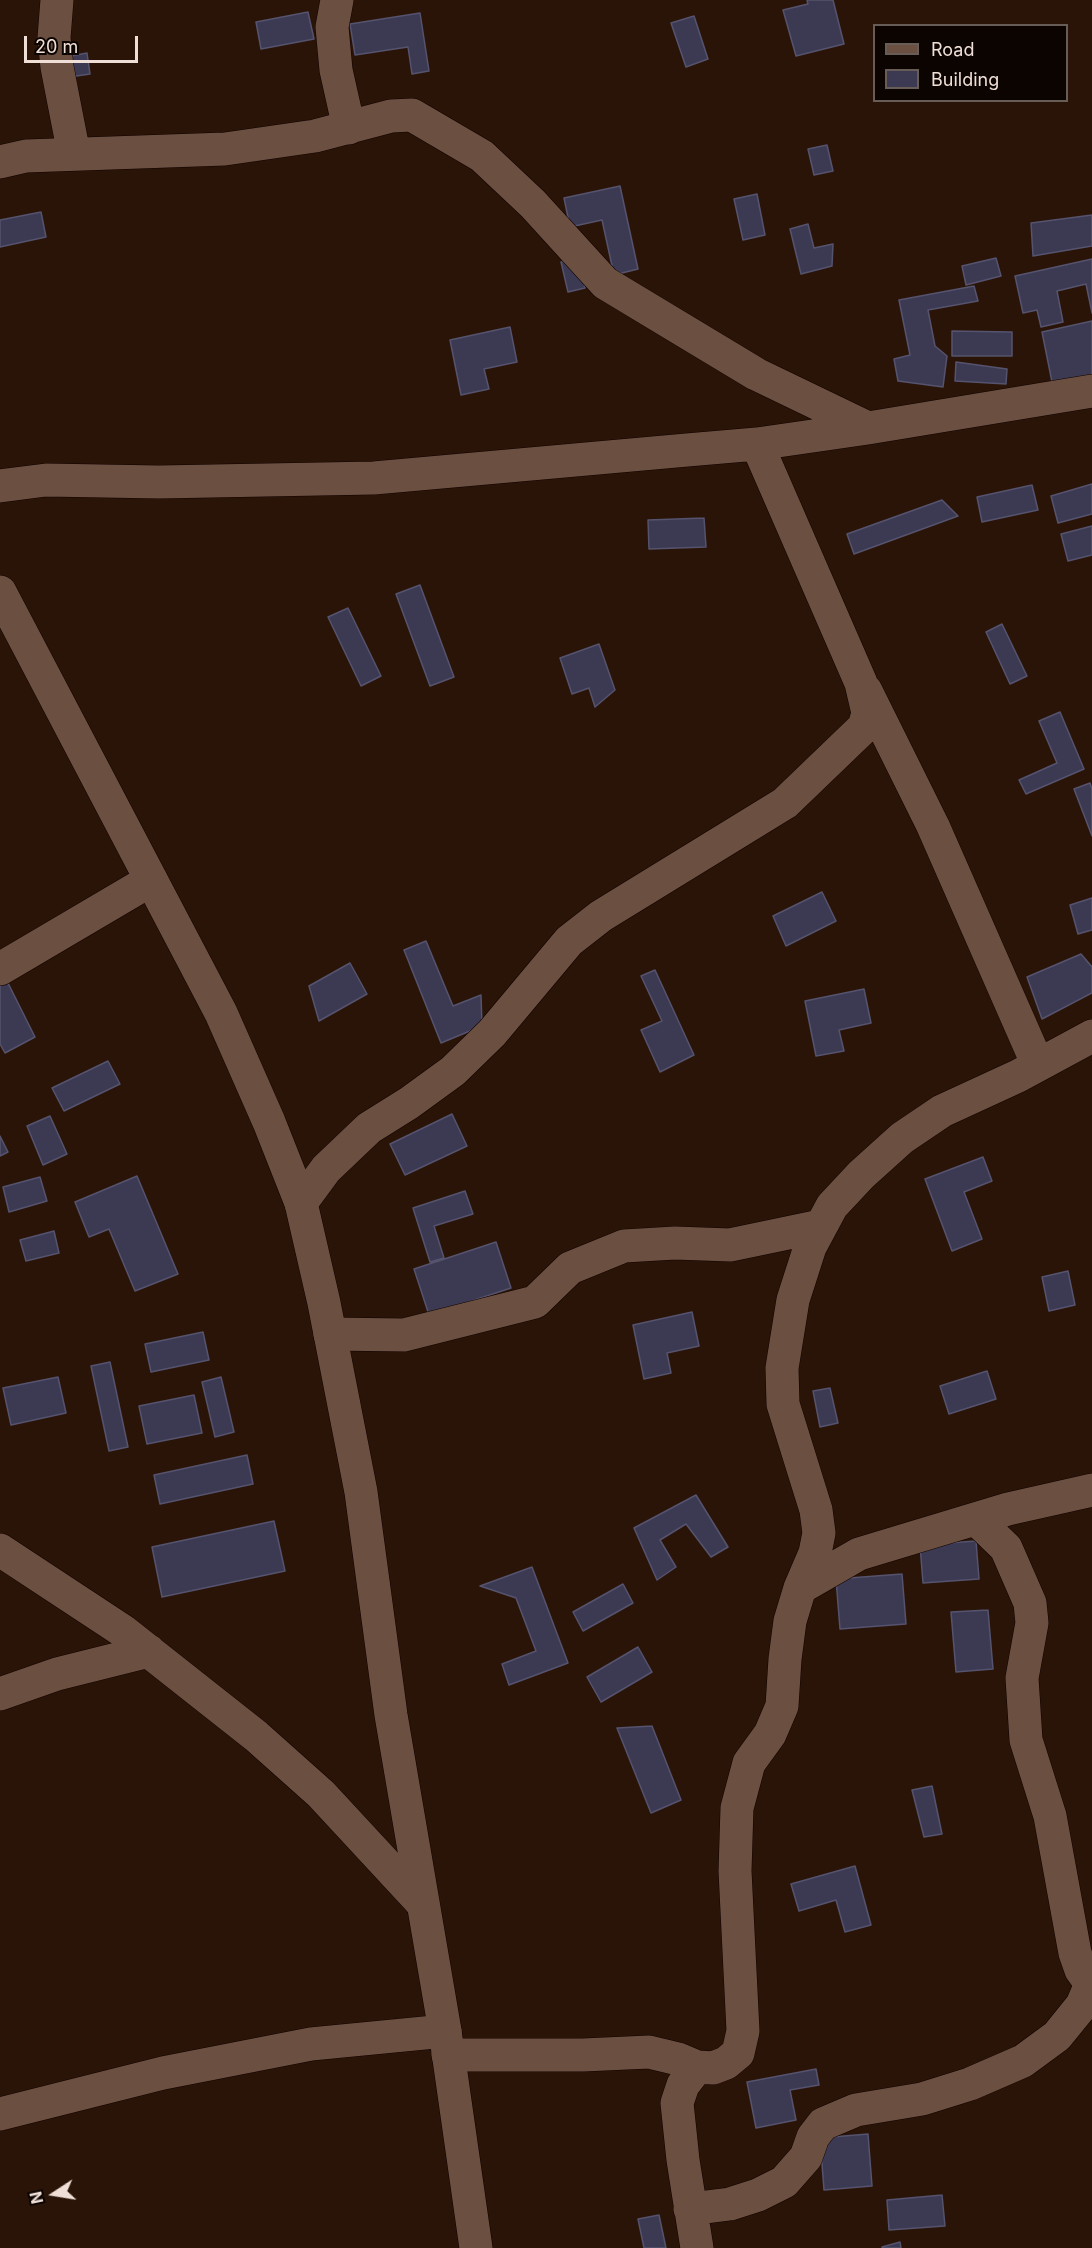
<!DOCTYPE html>
<html>
<head>
<meta charset="utf-8">
<style>
  body { margin:0 }
  #map { position:relative; width:1092px; height:2248px; overflow:hidden; background:#2a1407; font-family:Inter,sans-serif }
  canvas { display:block }
  .legend { position:absolute; left:873px; top:24px; width:195px; height:78px; box-sizing:border-box; background:#0c0401; border:2px solid #675c56; margin:0; padding:8px 10px; list-style:none; font-size:18px; color:#efdfd6 }
  .legend li { display:flex; align-items:center; gap:12px; height:30px }
  .legend b { width:30px; border:2px solid #675c56 }
  .north { position:absolute; left:24px; top:2164px; width:60px; height:60px; -webkit-text-stroke:4px #0c0401; paint-order:stroke; rotate:258deg; font-size:16px; font-weight:700; line-height:24px; text-align:center; color:#efdfd6 }
  .north::after { content:''; display:block; margin:auto; width:21px; height:27px; background:#efdfd6; clip-path:polygon(50% 0,100% 100%,50% 72%,0 100%) }
  .scale { position:absolute; left:24px; top:36px; width:114px; height:27px; box-sizing:border-box; border:3px solid #efdfd6; border-top:0; padding-left:8px; font-size:18px; line-height:21px; white-space:nowrap; color:#efdfd6; -webkit-text-stroke:4px #0c0401; paint-order:stroke }
</style>
</head>
<body>
<div id="map">
<canvas width="1092" height="2248"></canvas>
<ul class="legend">
<li><b style="height:8px;background:#6b5041"></b>Road</li>
<li><b style="height:16px;background:#3c3a53"></b>Building</li>
</ul>
<div class="north">N</div>
<div class="scale">20 m</div>
</div>
<script>
const ctx = document.querySelector('canvas').getContext('2d');
ctx.lineJoin = 'round';
function paint(path, color) { ctx.fillStyle = color; ctx.fill(path, 'evenodd'); }
const toPath = rows => new Path2D(rows.map(r => 'M' + r).join(''));
function stroke(path, color, width, dash) { ctx.strokeStyle = color; ctx.lineWidth = width; ctx.lineCap = dash ? 'butt' : 'round'; ctx.setLineDash(dash || []); ctx.stroke(path); }
const building = toPath([
  [807,0,833,0,844,44,796,56,783,10,808,4,807,0],
  [308,12,314,39,261,49,256,22,308,12],
  [420,13,429,71,412,74,408,47,355,55,350,24,420,13],
  [694,16,708,59,686,67,671,23,694,16],
  [87,53,90,74,63,78,60,58,87,53],
  [827,145,833,171,814,175,808,149,827,145],
  [620,186,638,269,614,275,602,220,570,227,564,198,620,186],
  [757,194,765,235,743,240,734,199,757,194],
  [41,212,46,237,0,247,0,220,41,212],
  [1092,215,1092,246,1033,256,1031,223,1092,215],
  [808,224,814,248,833,244,832,266,801,274,790,229,808,224],
  [579,258,585,288,568,292,561,262,579,258],
  [996,258,1001,276,966,285,962,266,996,258],
  [1092,259,1092,313,1086,284,1057,291,1063,322,1041,327,1037,310,1023,313,1015,276,1092,259],
  [974,286,978,301,928,310,935,346,947,356,943,387,898,381,894,359,910,355,899,300,974,286],
  [1092,321,1092,384,1054,392,1042,332,1092,321],
  [510,327,517,362,484,369,489,389,461,395,450,340,510,327],
  [952,331,1012,332,1012,356,952,356,952,331],
  [956,362,1007,369,1006,384,955,381,956,362],
  [1092,484,1092,514,1058,523,1051,496,1092,484],
  [1032,485,1038,510,982,522,977,497,1032,485],
  [942,500,958,516,854,554,847,534,942,500],
  [704,518,706,547,649,549,648,520,704,518],
  [1092,526,1092,555,1068,561,1061,534,1092,526],
  [420,585,454,677,430,686,396,594,420,585],
  [348,608,381,676,361,686,328,617,348,608],
  [1002,624,1027,676,1010,684,986,632,1002,624],
  [599,644,615,690,595,707,589,688,572,694,560,658,599,644],
  [1060,712,1084,769,1026,794,1019,780,1057,763,1039,721,1060,712],
  [1090,783,1092,789,1092,836,1074,789,1090,783],
  [822,892,836,921,786,946,773,916,822,892],
  [1092,898,1092,930,1078,934,1070,905,1092,898],
  [426,941,453,1006,481,995,482,1026,441,1043,404,950,426,941],
  [1081,954,1092,967,1092,993,1042,1019,1027,977,1081,954],
  [350,963,367,994,319,1021,309,986,350,963],
  [655,970,694,1055,660,1072,641,1030,662,1021,641,976,655,970],
  [7,981,35,1037,5,1053,0,1044,0,984,7,981],
  [864,989,871,1023,839,1030,844,1051,816,1056,805,1001,864,989],
  [108,1061,120,1084,64,1111,52,1088,108,1061],
  [452,1114,467,1146,405,1175,390,1144,452,1114],
  [50,1116,67,1154,43,1165,27,1126,50,1116],
  [0,1136,8,1152,0,1156,0,1136],
  [983,1157,992,1181,964,1192,982,1239,952,1251,925,1179,983,1157],
  [137,1176,178,1274,135,1291,109,1229,89,1237,75,1202,137,1176],
  [40,1177,47,1201,9,1212,3,1187,40,1177],
  [465,1191,473,1214,434,1226,444,1258,430,1262,413,1208,465,1191],
  [54,1231,59,1253,26,1261,20,1240,54,1231],
  [496,1242,511,1288,429,1315,414,1269,496,1242],
  [1068,1271,1075,1305,1049,1311,1042,1277,1068,1271],
  [692,1312,699,1346,667,1353,671,1373,644,1379,633,1325,692,1312],
  [203,1332,209,1360,151,1372,145,1344,203,1332],
  [110,1362,128,1447,109,1451,91,1366,110,1362],
  [987,1371,996,1399,949,1414,940,1386,987,1371],
  [58,1377,66,1413,11,1425,3,1388,58,1377],
  [221,1377,234,1432,215,1437,202,1382,221,1377],
  [830,1388,838,1423,820,1427,813,1391,830,1388],
  [194,1395,202,1433,147,1444,139,1406,194,1395],
  [247,1455,253,1484,160,1504,154,1475,247,1455],
  [696,1495,728,1547,711,1557,686,1524,660,1540,676,1567,657,1580,634,1528,696,1495],
  [274,1521,285,1571,162,1597,152,1547,274,1521],
  [976,1541,979,1579,923,1583,920,1545,976,1541],
  [532,1567,568,1663,509,1685,502,1664,536,1651,516,1598,480,1586,532,1567],
  [902,1574,906,1624,840,1629,836,1579,902,1574],
  [623,1584,633,1603,583,1631,573,1612,623,1584],
  [988,1610,993,1669,956,1672,951,1612,988,1610],
  [638,1647,652,1672,601,1702,587,1677,638,1647],
  [652,1726,681,1800,651,1813,617,1728,652,1726],
  [932,1786,942,1834,924,1837,912,1790,932,1786],
  [855,1866,871,1925,845,1932,836,1900,799,1911,791,1884,855,1866],
  [816,2069,819,2085,790,2090,796,2120,756,2128,747,2082,816,2069],
  [868,2134,872,2186,824,2190,820,2138,868,2134],
  [942,2195,945,2226,889,2230,887,2200,942,2195],
  [659,2215,666,2248,644,2248,638,2219,659,2215],
  [900,2242,901,2248,882,2248,882,2247,900,2242]
]);
paint(building, '#3c3a53');
stroke(building, '#55536e', 1.5);
const street = toPath([
  [57,0,54,38,57,67,74,154],
  [337,0,332,27,336,70,349,128],
  [0,162,26,156,225,149,315,136,391,116,412,115,482,156,533,204,605,283,756,374,868,428],
  [0,486,46,480,159,482,374,478,687,450,757,444,868,428,1092,391],
  [866,691,933,826,1038,1065],
  [0,969,151,880],
  [301,1203,326,1169,369,1128,409,1103,453,1071,492,1033,569,941,601,916,785,803,864,727,868,713,861,683,757,444],
  [330,1334,404,1335,535,1302,570,1268,624,1246,675,1243,730,1245,821,1226],
  [0,1550,123,1631,256,1736,321,1794,422,1903],
  [800,1588,859,1554,1008,1509,1092,1490],
  [0,1694,57,1674,149,1651],
  [448,2055,583,2055,649,2052,678,2059,697,2067,713,2068,726,2063,738,2053,743,2031,735,1871,737,1808,749,1763,770,1734,782,1706,785,1659,790,1621,800,1588,815,1553,819,1533,816,1510,783,1404,782,1368,793,1300,810,1247,832,1206,861,1175,902,1138,942,1111,1018,1076,1092,1036],
  [697,2067,683,2085,677,2103,683,2160,697,2248],
  [0,2114,163,2073,311,2044,445,2031],
  [690,2209,730,2204,758,2195,784,2182,806,2157,813,2137,823,2124,856,2110,922,2099,970,2084,1023,2061,1057,2036,1082,2005,1091,1984,1081,1970,1075,1953,1050,1816,1026,1740,1022,1678,1032,1623,1030,1603,1006,1548,976,1519]
]);
const secondary = toPath([
  [0,592,221,1013,269,1122,301,1203,324,1303,361,1492,391,1715,445,2031,476,2248]
]);
stroke(street, '#120200', 34);
stroke(secondary, '#120200', 34);
stroke(street, '#6b5041', 33);
stroke(secondary, '#6b5041', 33);
</script>
</body>
</html>
